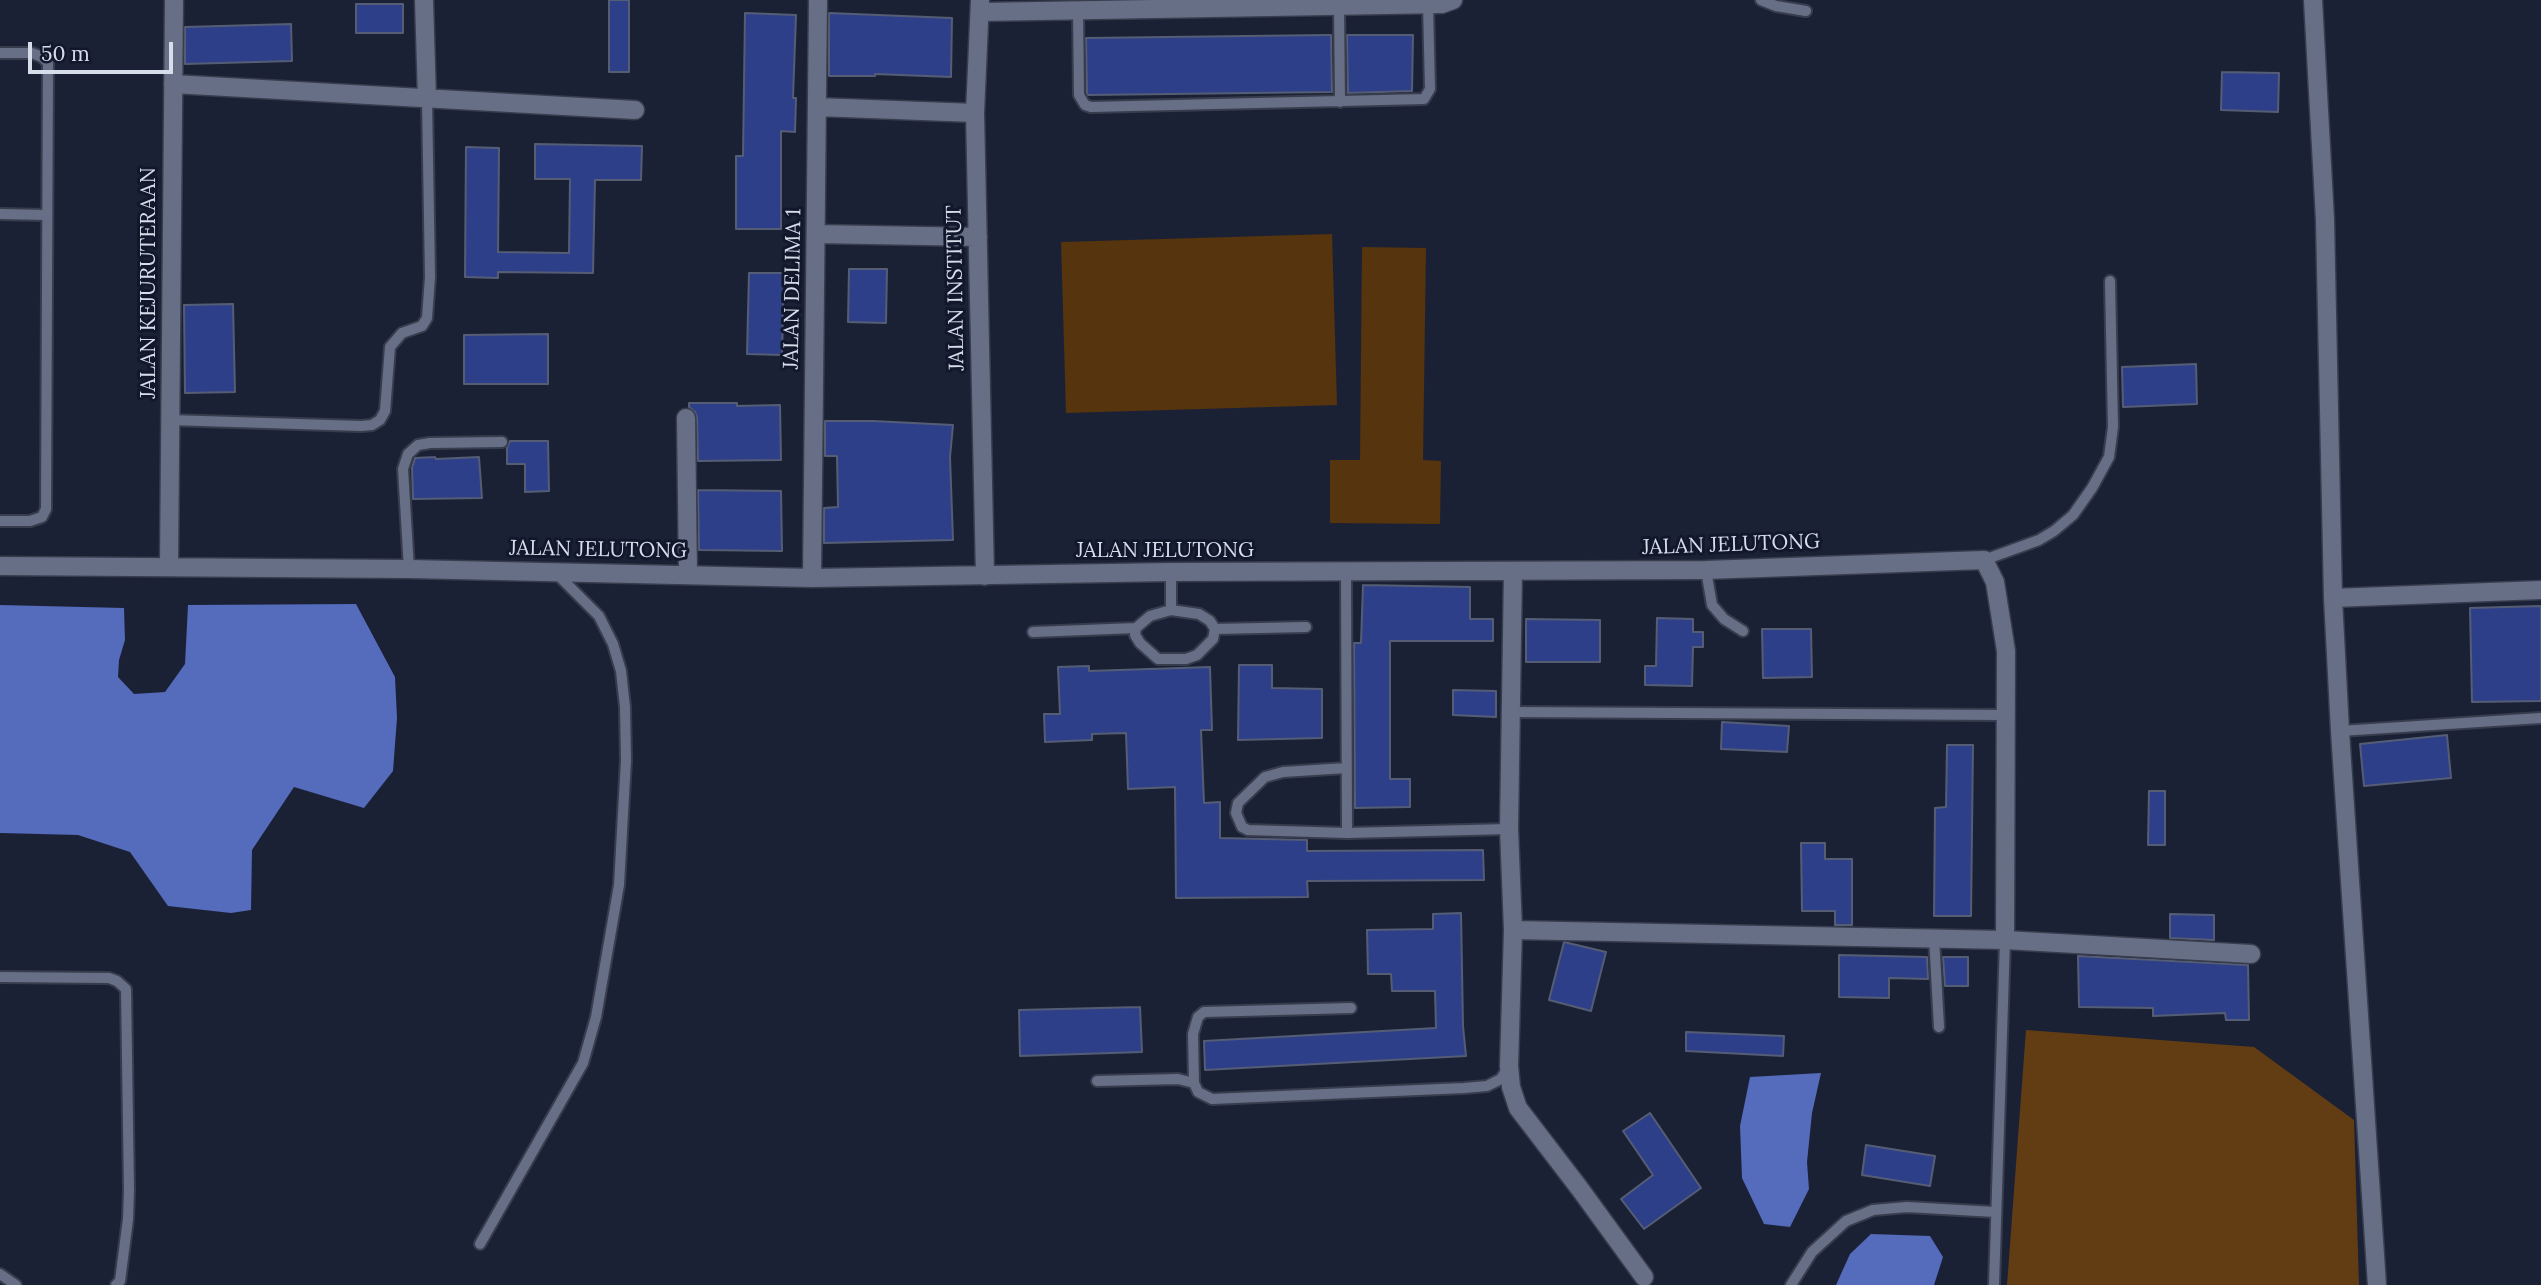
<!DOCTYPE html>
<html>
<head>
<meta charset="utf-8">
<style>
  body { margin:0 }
  #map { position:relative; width:2541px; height:1285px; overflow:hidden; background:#1b2135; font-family:Lora,serif }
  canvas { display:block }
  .scale { position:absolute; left:28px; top:42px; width:145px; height:32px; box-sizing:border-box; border:4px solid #d8ddeb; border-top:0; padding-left:9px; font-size:21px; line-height:24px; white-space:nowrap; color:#d8ddeb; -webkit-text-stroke:5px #12182b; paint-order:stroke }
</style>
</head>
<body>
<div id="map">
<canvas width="2541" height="1285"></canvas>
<div class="scale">50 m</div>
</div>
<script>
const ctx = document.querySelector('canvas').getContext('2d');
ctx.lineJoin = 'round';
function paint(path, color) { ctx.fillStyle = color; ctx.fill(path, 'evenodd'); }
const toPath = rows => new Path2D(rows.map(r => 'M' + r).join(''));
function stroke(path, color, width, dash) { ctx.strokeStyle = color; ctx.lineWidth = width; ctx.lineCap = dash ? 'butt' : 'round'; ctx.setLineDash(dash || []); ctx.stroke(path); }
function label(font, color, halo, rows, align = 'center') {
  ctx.font = font + ' Lora,serif'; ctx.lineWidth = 6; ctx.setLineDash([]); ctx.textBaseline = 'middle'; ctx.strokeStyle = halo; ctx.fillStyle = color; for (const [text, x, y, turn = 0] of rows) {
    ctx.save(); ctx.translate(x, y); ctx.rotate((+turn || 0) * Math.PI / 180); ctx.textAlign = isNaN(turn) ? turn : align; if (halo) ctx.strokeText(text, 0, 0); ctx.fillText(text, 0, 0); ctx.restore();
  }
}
paint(toPath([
  [1332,234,1337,405,1066,413,1061,242],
  [1362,247,1426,248,1423,460,1441,461,1440,524,1330,523,1330,460,1360,460]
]), '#56340d');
paint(toPath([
  [2026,1030,2254,1047,2354,1120,2359,1285,2007,1285]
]), '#623d14');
paint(toPath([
  [356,604,395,677,397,718,393,771,364,808,294,787,252,850,251,910,231,913,168,906,130,852,78,835,0,833,0,605,124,608,125,640,119,660,118,677,134,694,165,692,185,664,188,605],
  [1821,1073,1812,1113,1807,1162,1809,1189,1790,1227,1764,1224,1742,1178,1740,1126,1750,1077],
  [1871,1234,1930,1236,1943,1257,1934,1285,1836,1285,1850,1254]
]), '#556bbb');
const building = toPath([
  [609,0,629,0,629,72,609,72,609,0],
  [356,4,403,4,403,33,356,33,356,4],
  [745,13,796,15,793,98,796,98,795,132,781,131,781,229,736,229,736,156,743,156,745,13],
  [829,13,952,18,951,77,875,74,875,76,829,76,829,13],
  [291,24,292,61,185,64,185,27,291,24],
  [1327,35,1331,35,1332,92,1088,95,1087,93,1086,38,1327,35],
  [1347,35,1413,35,1412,91,1348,93,1347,35],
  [2222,72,2279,73,2278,112,2221,110,2222,72],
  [535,144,642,146,641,180,595,180,593,273,498,272,498,278,465,277,466,147,499,148,498,252,569,253,570,179,535,179,535,144],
  [849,269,887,269,886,323,848,322,849,269],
  [749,273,784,273,782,355,747,354,749,273],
  [233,304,235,392,185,393,184,305,233,304],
  [548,334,548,384,464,384,464,335,548,334],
  [2196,364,2197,404,2123,407,2122,367,2196,364],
  [689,403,737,403,737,406,780,405,781,460,698,461,697,418,695,412,689,407,689,403],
  [825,421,873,421,953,425,950,457,953,540,824,543,824,508,838,507,837,456,825,456,825,421],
  [510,441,548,441,549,491,525,492,525,464,507,464,507,448,510,441],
  [435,457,436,459,479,457,482,498,413,499,412,468,415,458,435,457],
  [698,490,781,491,782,551,699,550,698,490],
  [1363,585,1470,587,1470,619,1493,619,1493,641,1390,641,1390,779,1410,779,1410,807,1355,808,1354,643,1361,643,1363,585],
  [2541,606,2541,701,2472,702,2470,608,2541,606],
  [1657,618,1693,619,1693,632,1703,632,1703,647,1693,647,1692,686,1645,685,1645,666,1656,666,1657,618],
  [1526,619,1600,620,1600,662,1526,662,1526,619],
  [1762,629,1811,629,1812,677,1763,678,1762,629],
  [1239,665,1272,665,1272,688,1322,689,1322,738,1238,740,1239,665],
  [1089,666,1089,671,1210,667,1212,730,1201,730,1204,803,1220,802,1220,838,1307,840,1307,851,1483,850,1484,880,1307,881,1308,897,1176,898,1175,787,1128,789,1126,733,1092,734,1092,740,1045,742,1044,714,1060,714,1058,667,1089,666],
  [1453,690,1496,691,1496,717,1453,715,1453,690],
  [1722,722,1789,726,1787,752,1721,749,1722,722],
  [2447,735,2451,778,2364,786,2360,744,2447,735],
  [1947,745,1973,745,1971,916,1934,916,1935,808,1946,807,1947,745],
  [2149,791,2165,791,2165,845,2148,845,2149,791],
  [1801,843,1825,843,1825,859,1852,859,1852,925,1835,925,1835,911,1802,911,1801,843],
  [1461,913,1463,1026,1466,1056,1205,1070,1204,1041,1436,1028,1435,991,1392,991,1391,974,1368,974,1367,930,1433,929,1433,914,1461,913],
  [2170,914,2214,915,2214,940,2170,938,2170,914],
  [1564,942,1606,952,1591,1011,1549,1000,1564,942],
  [1839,955,1927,957,1928,979,1889,978,1889,998,1839,997,1839,955],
  [2078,956,2248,965,2249,1020,2226,1020,2225,1013,2153,1016,2153,1008,2079,1007,2078,956],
  [1943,957,1968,957,1968,986,1945,986,1943,957],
  [1140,1007,1142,1052,1020,1056,1019,1010,1140,1007],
  [1686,1032,1784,1036,1783,1056,1686,1051,1686,1032],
  [1650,1113,1701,1188,1644,1229,1621,1199,1653,1175,1623,1131,1650,1113],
  [1866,1145,1935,1156,1930,1186,1862,1175,1866,1145]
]);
paint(building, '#2e3f8a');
stroke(building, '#555d74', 2);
const lane = toPath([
  [1761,0,1776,6,1806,11],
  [1339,5,1340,102],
  [1078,9,1079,95,1085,105,1091,107,1424,99,1430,89,1428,4],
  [0,53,32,53,42,57,48,63,46,509,42,517,30,521,0,521],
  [0,214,47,215],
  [170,420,361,426,372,425,380,420,385,411,390,347,402,333,422,326,427,318,430,277,427,99],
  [1984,560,2039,540,2054,531,2073,515,2092,488,2109,457,2113,427,2110,281],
  [409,569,403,469,408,454,418,445,430,443,502,442],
  [1706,570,1712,605,1724,619,1743,631],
  [1346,573,1347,833],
  [1171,610,1171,572],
  [1136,628,1135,635,1140,643,1158,659,1186,659,1197,655,1213,639,1215,629],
  [1033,632,1136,628,1150,616,1171,610,1199,614,1210,621,1215,629,1306,627],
  [1511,712,2006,715],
  [2340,731,2541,718],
  [1346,768,1283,772,1265,777,1238,803,1236,813,1242,827,1248,830,1347,833,1509,829],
  [1934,937,1939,1027],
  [0,977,109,978,117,981,126,989,129,1191,128,1219,120,1281,116,1285],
  [1351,1008,1204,1012,1198,1017,1193,1034,1194,1083,1198,1092,1212,1099,1464,1088,1487,1086,1501,1079,1507,1069],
  [1097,1081,1178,1079,1194,1083],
  [480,1244,583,1063,596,1017,619,885,626,760,625,707,621,671,613,644,599,616,555,572],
  [0,1274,16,1285],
  [1791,1285,1812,1252,1846,1221,1873,1210,1907,1207,1995,1212],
  [1994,1285,2005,940]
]);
const street = toPath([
  [424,0,427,99],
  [980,0,975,113,985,576],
  [2313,0,2325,220,2333,598,2340,731,2377,1285],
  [981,12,1442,4,1453,0],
  [173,84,635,110],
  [817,107,975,113],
  [817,234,978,237],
  [686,418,688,575],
  [0,566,409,569,812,578,1171,572,1706,570,1984,560,1995,582,2006,651,2005,940],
  [169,566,174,0],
  [1513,571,1509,829,1513,930,1509,1066,1511,1087,1518,1108,1580,1189,1644,1277],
  [812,578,818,0],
  [2333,598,2541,590],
  [1513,930,2005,940,2251,954]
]);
stroke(lane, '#383d4e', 14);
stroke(street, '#383d4e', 21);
stroke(lane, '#676f87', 10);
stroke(street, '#676f87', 18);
label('21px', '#d8ddeb', '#12182b', [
  ["JALAN KEJURUTERAAN",149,283,-90],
  ["JALAN INSTITUT",956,288,-91],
  ["JALAN DELIMA 1",793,289,-89],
  ["JALAN JELUTONG",1731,545,-2],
  ["JALAN JELUTONG",598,550,1],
  ["JALAN JELUTONG",1165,551]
]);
</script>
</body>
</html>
